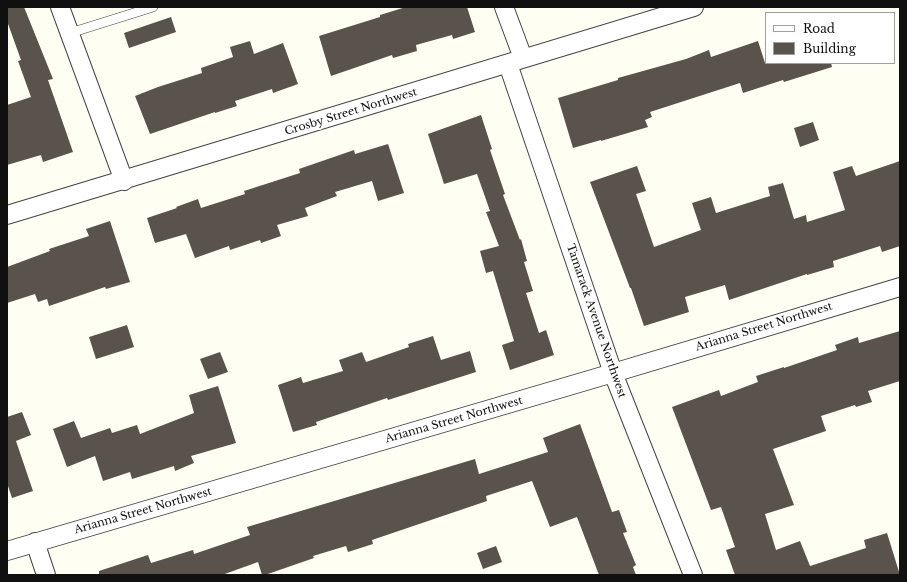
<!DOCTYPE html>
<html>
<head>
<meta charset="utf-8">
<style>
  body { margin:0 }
  #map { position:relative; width:907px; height:582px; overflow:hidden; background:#fffef3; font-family:"Libre Baskerville",serif }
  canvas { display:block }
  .frame { position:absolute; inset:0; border:8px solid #101010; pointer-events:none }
  .legend { position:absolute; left:765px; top:12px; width:130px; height:52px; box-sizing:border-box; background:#fff; border:1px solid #9f9f9f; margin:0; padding:5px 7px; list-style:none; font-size:12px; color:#101010 }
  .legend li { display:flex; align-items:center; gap:8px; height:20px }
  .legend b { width:20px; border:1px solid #9f9f9f }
</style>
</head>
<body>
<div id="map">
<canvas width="907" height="582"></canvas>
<div class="frame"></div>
<ul class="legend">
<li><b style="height:5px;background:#fff"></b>Road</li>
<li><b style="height:11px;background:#5a534c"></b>Building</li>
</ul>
</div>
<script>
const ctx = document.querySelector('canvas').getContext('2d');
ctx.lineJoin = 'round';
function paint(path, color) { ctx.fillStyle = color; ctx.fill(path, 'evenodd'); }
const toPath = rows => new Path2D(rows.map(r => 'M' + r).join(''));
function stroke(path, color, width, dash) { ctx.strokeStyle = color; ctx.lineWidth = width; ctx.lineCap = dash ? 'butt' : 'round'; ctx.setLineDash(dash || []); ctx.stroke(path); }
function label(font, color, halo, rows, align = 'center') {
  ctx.font = font + ' "Libre Baskerville",serif'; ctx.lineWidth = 4; ctx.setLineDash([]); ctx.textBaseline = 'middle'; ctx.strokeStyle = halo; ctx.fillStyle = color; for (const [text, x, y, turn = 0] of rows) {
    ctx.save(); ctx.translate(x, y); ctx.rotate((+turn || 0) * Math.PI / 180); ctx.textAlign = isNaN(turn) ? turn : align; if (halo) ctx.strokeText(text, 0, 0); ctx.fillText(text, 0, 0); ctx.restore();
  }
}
paint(toPath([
  [7,7,24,7,53,79,48,80,73,152,43,162,41,155,7,165,7,105,31,97,18,61,21,60,7,21],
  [406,7,467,7,475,32,453,39,452,35,416,45,417,51,393,58,392,55,331,76,319,36,380,17,380,15],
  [171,17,176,32,129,48,124,33],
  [250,41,254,54,283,43,298,84,273,93,272,89,235,101,237,106,215,113,215,112,150,134,135,96,158,87,202,73,201,68,233,57,230,47],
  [758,41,765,63,831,63,832,67,784,82,783,80,743,93,740,83,650,112,652,117,645,120,648,127,601,141,601,140,573,148,558,98,618,80,618,78,686,59,709,50,711,57],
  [481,115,492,149,490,150,505,194,503,195,520,240,521,239,527,261,524,262,533,291,526,293,539,333,546,330,554,355,510,370,502,345,514,341,493,271,486,273,480,251,499,246,486,212,490,211,477,174,444,184,428,134],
  [813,122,819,140,800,147,794,128],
  [388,144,404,193,378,201,372,181,335,192,337,196,305,208,308,216,277,225,281,236,261,243,260,240,230,250,229,246,195,258,186,234,155,243,147,218,177,208,176,207,198,199,201,208,245,194,244,191,300,173,299,169,328,159,354,150,355,154],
  [900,161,900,246,882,252,880,246,833,261,834,267,807,275,807,274,729,300,725,285,685,297,689,312,644,326,631,288,630,288,590,182,637,166,646,191,636,194,654,247,701,230,692,203,711,197,716,213,770,196,768,187,783,183,794,219,806,215,807,222,845,210,833,172,852,166,856,176],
  [110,221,130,282,106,289,105,287,49,306,47,299,38,302,35,294,7,303,7,267,50,251,49,249,89,236,86,229],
  [127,325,134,347,96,359,89,337],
  [900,331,900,381,868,391,872,402,856,407,855,405,821,416,826,431,773,449,794,505,765,514,776,550,800,541,810,566,866,548,864,540,887,533,900,575,735,575,726,550,735,547,721,507,711,510,672,407,719,390,721,396,758,382,756,376,784,367,784,368,837,350,835,345,858,337,859,343],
  [433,336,441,360,470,351,476,372,388,400,387,398,316,422,317,425,293,432,278,385,301,377,303,383,343,371,339,360,362,352,366,362,409,347,408,344],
  [220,352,228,372,208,379,200,359],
  [218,386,236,443,191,456,194,463,175,471,174,466,132,479,130,472,103,481,95,456,67,467,53,429,74,421,81,438,110,428,112,433,137,425,140,434,194,413,189,395],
  [22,412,31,435,16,441,33,491,12,498,7,483,7,417],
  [580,424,612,512,619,510,627,532,623,533,636,565,633,567,636,575,599,575,577,517,550,527,532,481,486,496,487,501,372,540,373,544,348,552,346,546,313,556,314,558,265,575,262,575,258,562,222,575,99,575,99,571,148,555,151,563,193,550,194,554,250,535,247,527,475,459,479,474,548,452,543,438],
  [496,546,502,562,483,569,477,553]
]), '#5a534c');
const service = toPath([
  [70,33,153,7]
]);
const minor = toPath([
  [60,7,124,181],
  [504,7,523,58],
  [508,64,613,373,693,575],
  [7,215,694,7],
  [35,542,46,575],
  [7,551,613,373,900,287]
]);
stroke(service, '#434343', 10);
stroke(minor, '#434343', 20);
stroke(service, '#fff', 9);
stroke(minor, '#fff', 18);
label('11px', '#101010', '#fff', [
  ["Crosby Street Northwest",351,112,-17],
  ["Tamarack Avenue Northwest",596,321,71],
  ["Arianna Street Northwest",764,327,-17],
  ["Arianna Street Northwest",454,420,-16],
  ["Arianna Street Northwest",143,511,-16]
]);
</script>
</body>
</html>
